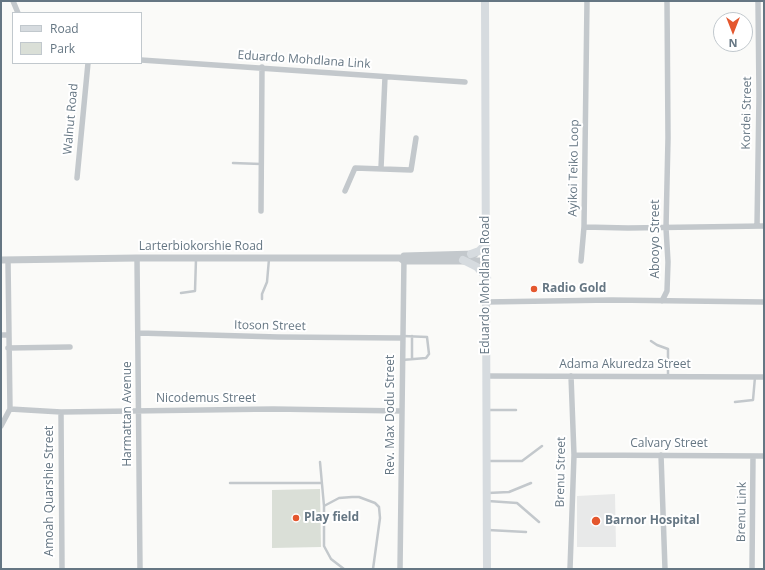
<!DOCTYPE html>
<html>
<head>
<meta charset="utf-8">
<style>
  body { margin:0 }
  #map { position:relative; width:765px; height:570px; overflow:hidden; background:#fafaf8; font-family:"Open Sans",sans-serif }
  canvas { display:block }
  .frame { position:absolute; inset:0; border:2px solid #657683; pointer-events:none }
  .legend { position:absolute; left:12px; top:12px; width:130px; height:52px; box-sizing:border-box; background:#fff; border:1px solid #c1c8cd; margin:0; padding:5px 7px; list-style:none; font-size:12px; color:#657683 }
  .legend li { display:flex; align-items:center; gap:8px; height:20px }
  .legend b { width:20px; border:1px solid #c1c8cd }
  .north { position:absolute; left:713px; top:12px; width:40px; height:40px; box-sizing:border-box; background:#fff; border:1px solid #c1c8cd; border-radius:50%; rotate:180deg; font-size:11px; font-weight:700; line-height:16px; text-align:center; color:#657683 }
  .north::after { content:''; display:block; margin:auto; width:14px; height:18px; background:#e4572e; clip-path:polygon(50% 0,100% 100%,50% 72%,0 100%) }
</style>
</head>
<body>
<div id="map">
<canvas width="765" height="570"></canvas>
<div class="frame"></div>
<ul class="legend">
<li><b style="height:5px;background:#d6dbdf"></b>Road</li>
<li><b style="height:11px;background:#dadfd7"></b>Park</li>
</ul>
<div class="north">N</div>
</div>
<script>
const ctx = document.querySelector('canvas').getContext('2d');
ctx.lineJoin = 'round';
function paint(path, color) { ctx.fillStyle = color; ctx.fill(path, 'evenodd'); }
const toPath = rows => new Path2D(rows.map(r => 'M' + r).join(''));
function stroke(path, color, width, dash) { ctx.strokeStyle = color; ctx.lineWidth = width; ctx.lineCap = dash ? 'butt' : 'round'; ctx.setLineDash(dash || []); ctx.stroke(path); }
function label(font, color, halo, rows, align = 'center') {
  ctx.font = font + ' "Open Sans",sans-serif'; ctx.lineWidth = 4; ctx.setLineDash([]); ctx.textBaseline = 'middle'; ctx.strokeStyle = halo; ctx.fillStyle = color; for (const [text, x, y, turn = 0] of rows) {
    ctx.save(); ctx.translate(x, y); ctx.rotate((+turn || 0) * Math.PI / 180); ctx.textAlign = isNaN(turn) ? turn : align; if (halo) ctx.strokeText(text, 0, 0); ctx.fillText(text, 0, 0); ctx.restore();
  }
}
paint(toPath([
  [615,494,616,547,577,547,577,496]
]), '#e8e9e9');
paint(toPath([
  [320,489,321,547,272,548,272,490]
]), '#dadfd7');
stroke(toPath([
  [233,163,261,164],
  [181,293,195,291,196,259],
  [262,299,262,294,267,282,269,259],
  [412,336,412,359],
  [651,341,657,345,668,349,668,376],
  [402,360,426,358,429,354,427,337,403,336],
  [735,402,753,400,755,377],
  [487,410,516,410],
  [488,461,522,461,542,446],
  [320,462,324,506,324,546,331,559,344,569],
  [230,483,321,483],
  [488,493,509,492,531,483],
  [488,501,517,503,539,522],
  [324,506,339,498,352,497,359,497,375,503,379,507,380,518,373,569],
  [488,530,526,532]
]), '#c3c8cc', 2.5);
stroke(toPath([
  [13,1,18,13],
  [141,60,465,82],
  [381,168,385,77],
  [77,178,88,63],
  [345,191,355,168,411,170,416,138],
  [261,211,262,67],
  [757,226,759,96,758,1],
  [584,227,628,228,764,226],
  [137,258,140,569],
  [581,261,584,227,587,1],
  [662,301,667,291,668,262,666,228,668,138,667,1],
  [486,302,612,300,764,302],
  [139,333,278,337,402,338],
  [1,335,9,335],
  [8,348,70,347],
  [486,376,764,377],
  [10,409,61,412,273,409,402,411],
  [61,412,62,569],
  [1,426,10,409,8,261],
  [574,455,764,456],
  [661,455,665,569],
  [400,569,404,257],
  [570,569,574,455,571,376],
  [752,569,753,456]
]), '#c3c8cc', 5.5);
stroke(toPath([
  [404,256,475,254],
  [1,260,137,258,400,258,404,261,486,261]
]), '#c3c8cc', 7);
stroke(toPath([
  [485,1,487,569],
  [471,254,479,251,486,244],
  [463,260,477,267,487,278]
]), '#d6dbdf', 8);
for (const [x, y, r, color] of [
  [534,289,4,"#e4572e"],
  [296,518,4,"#e4572e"],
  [596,521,5,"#e4572e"]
]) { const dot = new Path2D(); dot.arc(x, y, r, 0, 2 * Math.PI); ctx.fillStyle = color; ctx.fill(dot); stroke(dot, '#fff', 1.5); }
label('12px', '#657683', '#fff', [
  ["Eduardo Mohdlana Link",304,60,4],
  ["Kordei Street",747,113,-89],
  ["Walnut Road",71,119,-85],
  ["Ayikoi Teiko Loop",574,168,-89],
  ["Abooyo Street",656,239,-90],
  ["Larterbiokorshie Road",201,247],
  ["Eduardo Mohdlana Road",486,285,-90],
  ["Itoson Street",270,326,1],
  ["Adama Akuredza Street",625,365],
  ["Nicodemus Street",206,399],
  ["Harmattan Avenue",128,414,-90],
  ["Rev. Max Dodu Street",391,415,-90],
  ["Calvary Street",669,444],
  ["Brenu Street",561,472,-89],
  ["Amoah Quarshie Street",50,491,-90],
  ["Brenu Link",742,512,-89]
]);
label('bold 12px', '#657683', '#fff', [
  ["Radio Gold",542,289],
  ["Play field",304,518],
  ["Barnor Hospital",605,521]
], 'left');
</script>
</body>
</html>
